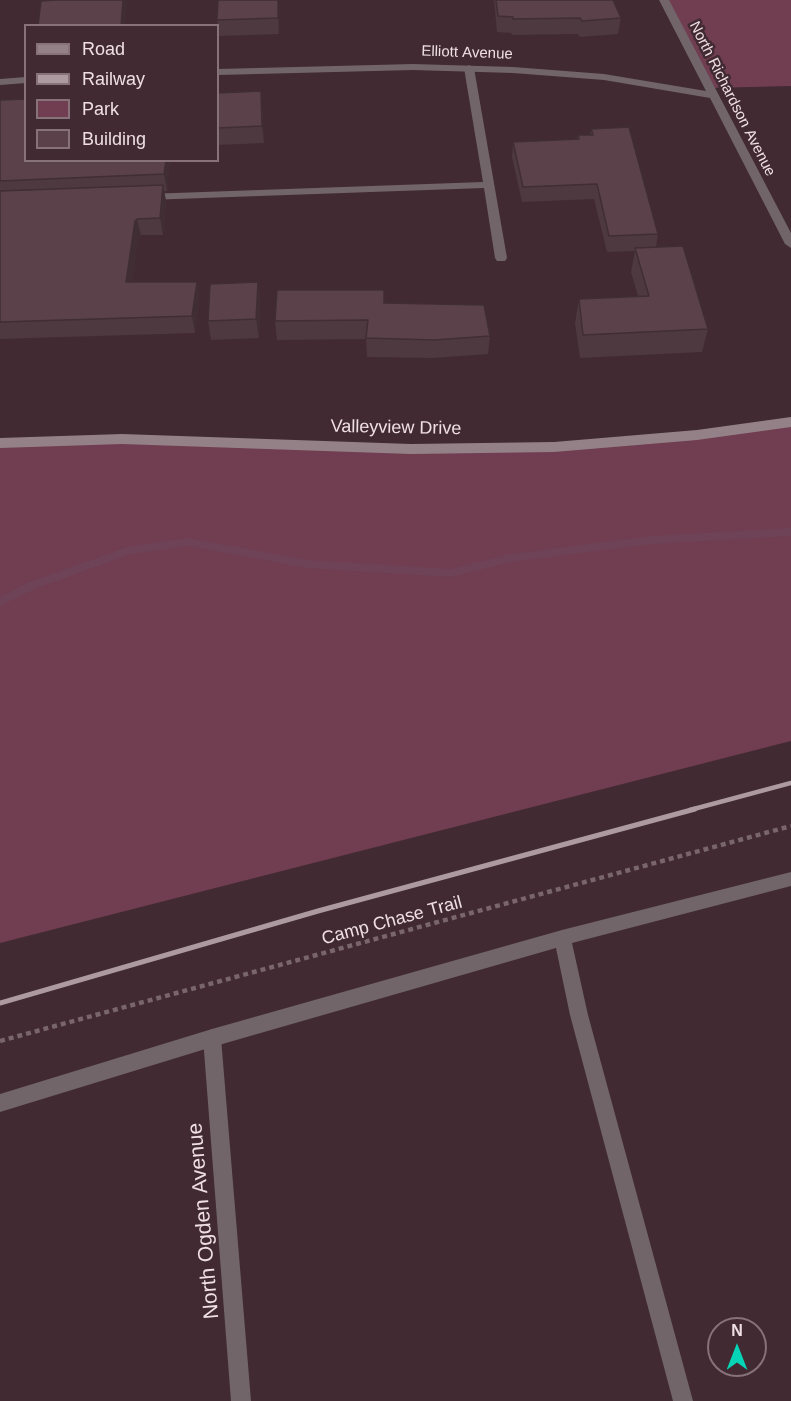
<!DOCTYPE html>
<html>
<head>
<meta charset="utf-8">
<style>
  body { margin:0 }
  #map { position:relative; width:791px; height:1401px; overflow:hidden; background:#412a32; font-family:Helvetica,sans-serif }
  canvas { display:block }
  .legend { position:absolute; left:24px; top:24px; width:195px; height:138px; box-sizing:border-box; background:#412a32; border:2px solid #877279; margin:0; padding:8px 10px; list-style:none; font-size:18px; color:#efdfe4 }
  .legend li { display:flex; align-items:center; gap:12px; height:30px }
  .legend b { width:30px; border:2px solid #877279 }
  .north { position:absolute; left:707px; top:1317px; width:60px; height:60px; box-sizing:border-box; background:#412a32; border:2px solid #877279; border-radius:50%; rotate:0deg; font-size:16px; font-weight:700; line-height:24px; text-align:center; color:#efdfe4 }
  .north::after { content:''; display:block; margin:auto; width:21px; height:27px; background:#05d5b6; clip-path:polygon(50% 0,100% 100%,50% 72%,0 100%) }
</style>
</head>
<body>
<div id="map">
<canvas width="791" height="1401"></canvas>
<ul class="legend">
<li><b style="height:8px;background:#948187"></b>Road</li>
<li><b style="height:8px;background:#ac9aa0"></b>Railway</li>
<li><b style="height:16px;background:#713d50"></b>Park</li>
<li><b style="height:16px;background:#5b424a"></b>Building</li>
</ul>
<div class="north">N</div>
</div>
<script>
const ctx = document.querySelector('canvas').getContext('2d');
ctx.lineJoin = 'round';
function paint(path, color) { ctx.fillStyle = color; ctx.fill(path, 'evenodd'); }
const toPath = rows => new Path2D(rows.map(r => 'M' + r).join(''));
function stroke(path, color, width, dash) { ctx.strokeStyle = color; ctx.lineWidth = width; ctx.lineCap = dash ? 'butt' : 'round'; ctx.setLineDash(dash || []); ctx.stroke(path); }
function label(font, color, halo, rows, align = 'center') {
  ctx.font = font + ' Helvetica,sans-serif'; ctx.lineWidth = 5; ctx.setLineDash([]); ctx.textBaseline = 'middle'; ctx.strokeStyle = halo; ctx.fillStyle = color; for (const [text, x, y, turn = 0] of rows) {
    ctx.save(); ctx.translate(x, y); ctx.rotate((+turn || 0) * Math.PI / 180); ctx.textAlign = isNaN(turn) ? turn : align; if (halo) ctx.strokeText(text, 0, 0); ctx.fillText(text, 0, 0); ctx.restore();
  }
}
paint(toPath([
  [664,0,791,0,791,86,710,88],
  [791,422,791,741,0,943,0,443,554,447]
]), '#713d50');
paint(toPath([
  [791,528,791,536,652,544,511,562,451,577,307,568,189,546,131,554,35,589,0,606,0,597,27,583,130,546,189,538,307,560,451,569,511,554,652,536,791,528]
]), '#6e4357');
stroke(toPath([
  [0,1041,791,826]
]), '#79656c', 4.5, [5, 4]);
paint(toPath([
  [469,65,474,68,507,258,505,261,497,261,495,258,484,188,147,200,141,197,147,194,483,182,464,68,469,65],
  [791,872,791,886,572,943,588,1015,693,1401,673,1401,570,1015,556,948,212,1047,0,1112,0,1094,212,1029,562,930,791,872]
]), '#716569');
paint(toPath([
  [659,0,669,0,791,233,791,248,785,244,710,98,604,80,513,73,413,70,218,75,218,69,413,64,513,67,604,74,706,91,659,0],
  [26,77,26,83,0,85,0,79,26,77],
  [212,1029,218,1032,221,1038,251,1401,231,1401,203,1038,206,1032,212,1029]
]), '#716569');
paint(toPath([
  [791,417,791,427,697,440,554,452,411,454,122,444,0,448,0,438,122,434,411,444,554,442,697,430,791,417]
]), '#948187');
stroke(toPath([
  [690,810,791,783]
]), '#ac9aa0', 4.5);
stroke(toPath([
  [0,1003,318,911,695,809]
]), '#ac9aa0', 5);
paint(toPath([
  [278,0,279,34,219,36,217,20],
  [494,0,613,0,621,18,618,34,580,37,578,34,512,35,511,33,497,32],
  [261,91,264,143,218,145,218,93],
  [0,100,26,160,170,160,167,191,164,191,166,201,163,235,141,235,138,238,132,282,197,282,199,299,195,333,0,339],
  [591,129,658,234,656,247,708,329,702,352,580,358,575,323,579,299,638,296,631,272,635,251,607,252,594,199,522,202,512,157,513,142,577,139,578,135,590,135],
  [258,282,260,301,259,338,211,340,208,321],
  [384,303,490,336,488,354,433,358,367,357,366,339,277,340,275,321]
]), '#4e3940');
paint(toPath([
  [123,0,127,0,125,26,121,26],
  [261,91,262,108,264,143,262,126],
  [166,160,170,160,167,191,164,174],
  [163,185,166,201,163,235,160,218],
  [137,219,141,235,138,238,130,299,126,282,135,221],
  [197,282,199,299,195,333,192,316],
  [258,282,260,301,259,338,256,319]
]), '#402e34');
const building = toPath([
  [58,0,123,0,121,26,38,26,41,1,58,0],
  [218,0,278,0,278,18,217,20,218,0],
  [496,0,613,0,621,18,582,21,580,18,513,19,513,17,498,16,496,0],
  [261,91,262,126,218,128,218,93,261,91],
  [26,99,26,160,166,160,164,174,0,181,0,100,26,99],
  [629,127,658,234,609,236,597,184,523,187,513,142,579,139,578,135,593,135,591,129,629,127],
  [163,185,160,218,137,219,135,221,126,282,197,282,192,316,0,322,0,191,163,185],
  [683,246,708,329,583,335,579,299,649,296,635,248,683,246],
  [258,282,256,319,208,321,210,284,258,282],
  [277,290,384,290,384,303,484,305,490,336,434,340,366,338,368,320,275,321,277,290]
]);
paint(building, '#5b424a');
stroke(building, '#402e34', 1.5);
label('15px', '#efdfe4', '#412a32', [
  ["Elliott Avenue",467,53,2],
  ["North Richardson Avenue",732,99,63]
]);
label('18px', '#efdfe4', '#412a32', [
  ["Valleyview Drive",396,428,1],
  ["Camp Chase Trail",392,921,-15]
]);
label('21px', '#efdfe4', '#412a32', [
  ["North Ogden Avenue",204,1221,-95]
]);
</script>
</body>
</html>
